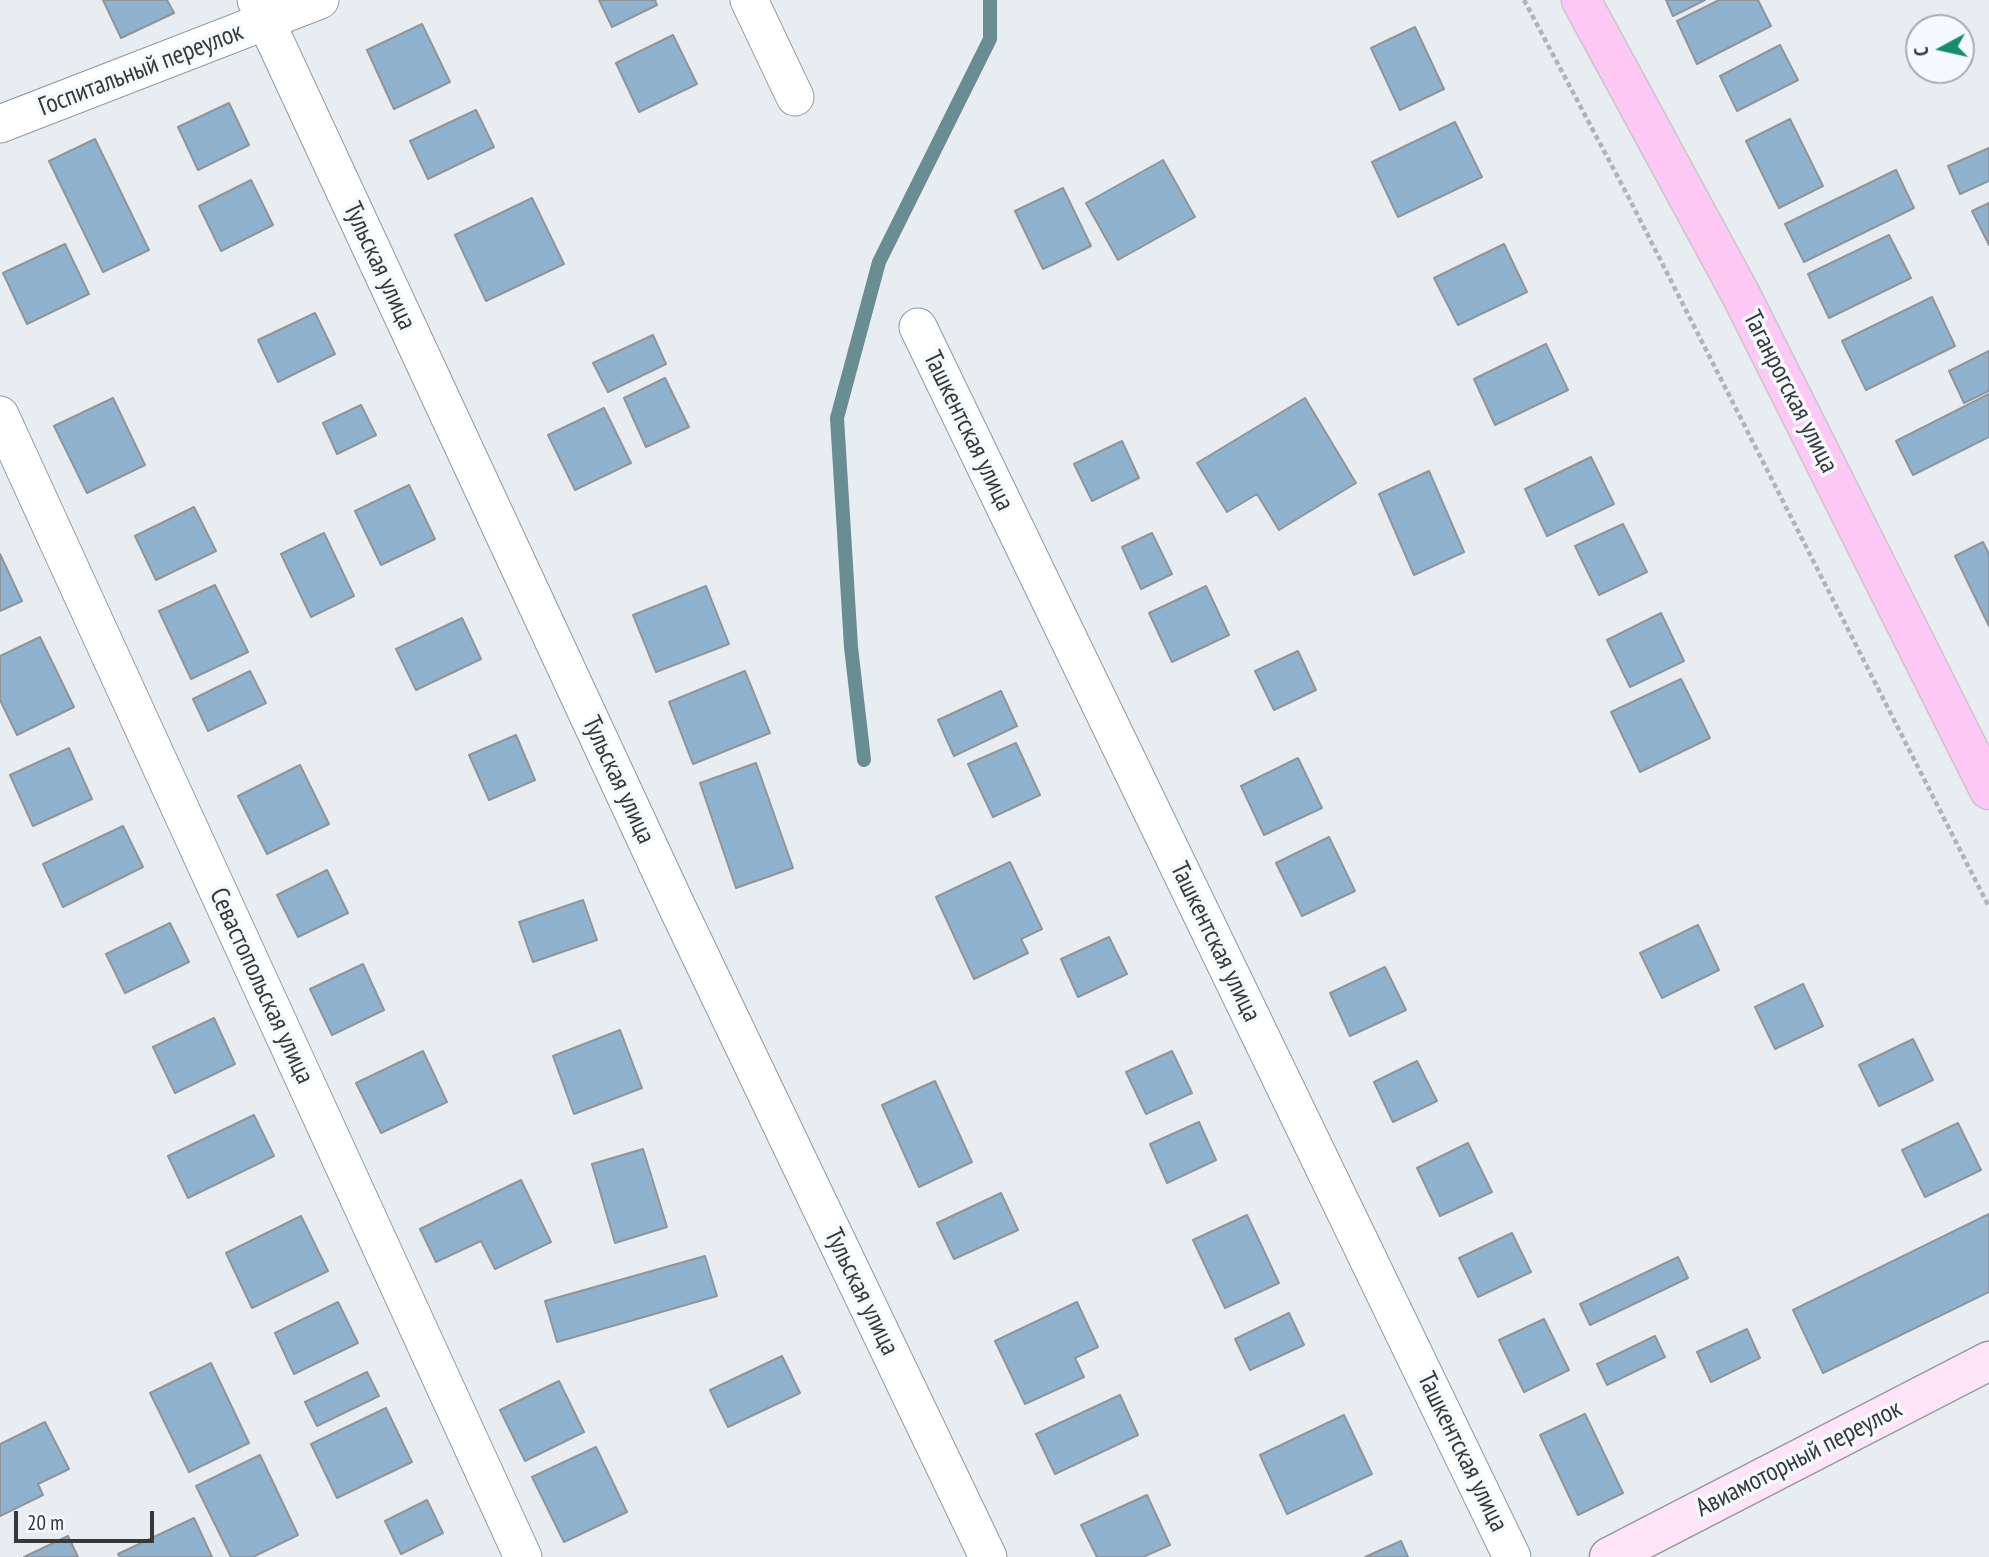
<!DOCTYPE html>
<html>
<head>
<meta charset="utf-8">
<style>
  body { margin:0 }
  #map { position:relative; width:1989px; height:1557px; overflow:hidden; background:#e8edf1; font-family:"PT Sans Narrow",sans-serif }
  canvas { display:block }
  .north { position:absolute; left:1905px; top:14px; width:70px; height:70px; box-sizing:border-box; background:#f5faff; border:2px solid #a9acb0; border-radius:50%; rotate:262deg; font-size:19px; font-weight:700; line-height:28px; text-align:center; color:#363839 }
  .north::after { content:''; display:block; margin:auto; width:24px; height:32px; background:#168c6e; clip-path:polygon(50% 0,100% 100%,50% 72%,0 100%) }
  .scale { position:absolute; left:14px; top:1511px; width:140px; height:32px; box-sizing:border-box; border:4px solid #363839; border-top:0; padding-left:9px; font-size:21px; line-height:24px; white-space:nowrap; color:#363839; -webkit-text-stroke:5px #f5faff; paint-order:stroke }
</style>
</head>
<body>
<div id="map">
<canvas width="1989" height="1557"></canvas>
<div class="north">С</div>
<div class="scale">20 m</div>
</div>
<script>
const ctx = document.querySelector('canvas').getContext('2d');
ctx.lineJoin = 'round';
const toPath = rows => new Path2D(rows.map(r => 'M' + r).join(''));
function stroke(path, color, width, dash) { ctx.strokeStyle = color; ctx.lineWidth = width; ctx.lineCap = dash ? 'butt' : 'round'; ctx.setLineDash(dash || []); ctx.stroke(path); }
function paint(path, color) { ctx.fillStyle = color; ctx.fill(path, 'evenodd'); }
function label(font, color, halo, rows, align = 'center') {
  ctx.font = font + ' "PT Sans Narrow",sans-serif'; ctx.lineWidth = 7; ctx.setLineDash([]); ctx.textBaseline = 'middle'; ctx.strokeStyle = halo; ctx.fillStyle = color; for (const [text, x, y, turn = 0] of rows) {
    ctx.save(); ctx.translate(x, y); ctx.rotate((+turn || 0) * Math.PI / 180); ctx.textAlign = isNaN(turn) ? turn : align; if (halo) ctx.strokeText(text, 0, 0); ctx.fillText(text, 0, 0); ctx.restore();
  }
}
stroke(toPath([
  [864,760,851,647,837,418,879,262,990,39,990,0]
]), '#688d93', 14);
const building = toPath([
  [103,0,167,0,174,13,121,38,103,0],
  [599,0,655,0,657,5,612,27,599,0],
  [1666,0,1705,0,1673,16,1666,0],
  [1719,0,1758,0,1771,26,1697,64,1677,21,1719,0],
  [422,24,450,82,394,109,367,50,422,24],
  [1415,27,1444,89,1400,110,1371,48,1415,27],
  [673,35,697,84,639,112,616,63,673,35],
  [1780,45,1798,80,1737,111,1720,76,1780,45],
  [229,103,249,145,198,170,178,127,229,103],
  [476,110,494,147,428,179,410,141,476,110],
  [1790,119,1823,186,1779,208,1746,141,1790,119],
  [1455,122,1482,177,1398,217,1372,162,1455,122],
  [95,139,149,250,103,272,49,161,95,139],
  [1989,148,1989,181,1960,194,1948,166,1989,148],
  [1163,160,1195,217,1118,260,1086,203,1163,160],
  [1896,170,1914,208,1804,262,1785,224,1896,170],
  [251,180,273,225,221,251,199,206,251,180],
  [1063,188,1091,246,1043,269,1015,211,1063,188],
  [532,198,564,264,486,301,455,235,532,198],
  [1989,203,1989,245,1972,211,1989,203],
  [1889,235,1911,278,1829,318,1808,274,1889,235],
  [65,244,89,294,27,324,3,273,65,244],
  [1504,244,1527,292,1458,325,1434,278,1504,244],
  [1932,297,1955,346,1866,390,1842,341,1932,297],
  [315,313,335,354,278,382,258,340,315,313],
  [653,335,666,364,608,392,593,363,653,335],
  [1546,344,1568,390,1495,425,1474,379,1546,344],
  [1989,351,1989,391,1964,403,1949,371,1989,351],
  [665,378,689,427,646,447,624,398,665,378],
  [1989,394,1989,437,1913,475,1896,441,1989,394],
  [113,398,145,465,87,493,54,426,113,398],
  [1305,398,1356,483,1279,530,1257,494,1227,512,1197,463,1305,398],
  [361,405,376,435,337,454,323,423,361,405],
  [604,408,631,463,575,490,548,435,604,408],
  [1122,441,1139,478,1092,501,1074,464,1122,441],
  [1591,457,1614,504,1547,536,1525,489,1591,457],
  [1429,471,1464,552,1414,575,1379,494,1429,471],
  [409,485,435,539,381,565,355,511,409,485],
  [194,507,216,551,156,580,135,536,194,507],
  [1623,524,1647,572,1599,595,1575,546,1623,524],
  [324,533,354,596,311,617,281,554,324,533],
  [1152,533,1172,574,1141,589,1122,547,1152,533],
  [1983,542,1989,554,1989,626,1955,556,1983,542],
  [0,554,22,601,0,611,0,554],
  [215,585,248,652,191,679,159,611,215,585],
  [706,586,729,644,656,672,633,615,706,586],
  [1206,586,1229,635,1172,662,1149,613,1206,586],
  [1661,613,1684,661,1630,687,1607,640,1661,613],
  [462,618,481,659,416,690,396,649,462,618],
  [40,637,74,707,17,735,0,700,0,656,40,637],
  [1298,651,1316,690,1274,710,1255,671,1298,651],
  [250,671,266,703,208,731,193,699,250,671],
  [745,671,770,733,693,764,669,702,745,671],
  [1681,679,1710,738,1640,772,1611,712,1681,679],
  [1001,691,1017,726,954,756,938,720,1001,691],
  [516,735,535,780,489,800,469,755,516,735],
  [1016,743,1040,795,993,817,968,764,1016,743],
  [69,748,92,799,33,826,10,775,69,748],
  [1298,758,1322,808,1264,835,1241,786,1298,758],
  [756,763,793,868,736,888,700,783,756,763],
  [300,765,329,824,267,854,238,796,300,765],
  [123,826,143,867,63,907,43,864,123,826],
  [1329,837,1355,891,1302,916,1276,863,1329,837],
  [1010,862,1042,929,1021,939,1028,953,974,979,936,897,1010,862],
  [327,870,348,913,298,937,277,895,327,870],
  [583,900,597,940,533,962,519,922,583,900],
  [170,923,189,962,125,993,106,954,170,923],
  [1698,925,1719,970,1662,998,1640,953,1698,925],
  [1109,937,1127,974,1078,997,1061,959,1109,937],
  [363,964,384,1010,332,1035,310,989,363,964],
  [1385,967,1406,1010,1350,1036,1330,993,1385,967],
  [1803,984,1823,1026,1775,1049,1755,1007,1803,984],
  [214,1018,235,1064,175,1093,153,1047,214,1018],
  [620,1030,642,1088,574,1114,553,1056,620,1030],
  [1913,1039,1933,1080,1879,1106,1859,1065,1913,1039],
  [423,1051,447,1102,381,1133,356,1083,423,1051],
  [1172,1051,1192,1093,1146,1114,1126,1072,1172,1051],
  [1417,1061,1437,1101,1393,1122,1374,1082,1417,1061],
  [935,1081,972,1162,919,1187,882,1105,935,1081],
  [254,1115,274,1156,188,1198,168,1156,254,1115],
  [1199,1122,1216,1160,1167,1183,1150,1144,1199,1122],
  [1958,1123,1981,1170,1925,1197,1902,1150,1958,1123],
  [1468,1143,1492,1192,1440,1216,1417,1168,1468,1143],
  [643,1149,667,1227,615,1243,592,1164,643,1149],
  [521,1180,551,1242,495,1269,481,1241,436,1262,420,1229,521,1180],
  [1001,1193,1018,1230,954,1259,937,1223,1001,1193],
  [1989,1214,1989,1292,1823,1373,1793,1310,1989,1214],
  [1247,1215,1279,1283,1225,1308,1193,1240,1247,1215],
  [301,1216,328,1271,252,1308,226,1253,301,1216],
  [1512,1233,1531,1272,1478,1297,1459,1258,1512,1233],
  [705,1256,717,1296,557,1342,545,1301,705,1256],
  [1678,1257,1688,1278,1590,1325,1580,1304,1678,1257],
  [338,1302,358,1343,294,1374,275,1333,338,1302],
  [1077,1302,1098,1347,1075,1358,1084,1377,1025,1404,995,1341,1077,1302],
  [1289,1313,1304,1345,1250,1370,1235,1339,1289,1313],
  [1544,1319,1569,1370,1524,1392,1499,1340,1544,1319],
  [1747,1329,1760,1358,1711,1382,1697,1352,1747,1329],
  [1655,1336,1665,1357,1607,1385,1597,1364,1655,1336],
  [782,1356,800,1393,728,1427,710,1390,782,1356],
  [211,1363,249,1443,189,1472,150,1393,211,1363],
  [367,1372,379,1396,317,1426,305,1402,367,1372],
  [559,1381,584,1432,525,1461,500,1410,559,1381],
  [1120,1395,1138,1435,1055,1474,1036,1434,1120,1395],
  [386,1408,412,1462,337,1498,311,1444,386,1408],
  [1585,1414,1623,1493,1578,1515,1540,1435,1585,1414],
  [1344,1415,1372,1474,1287,1514,1260,1455,1344,1415],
  [45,1422,69,1469,38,1484,43,1495,0,1516,0,1444,45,1422],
  [596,1447,627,1512,564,1542,532,1477,596,1447],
  [260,1455,298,1535,253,1557,231,1557,196,1486,260,1455],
  [1147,1495,1170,1545,1143,1557,1097,1557,1081,1525,1147,1495],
  [427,1500,443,1533,401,1554,385,1521,427,1500],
  [194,1518,212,1557,120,1557,118,1554,194,1518],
  [68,1536,78,1557,24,1557,68,1536],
  [1401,1541,1408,1557,1365,1557,1401,1541]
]);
paint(building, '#8fb2ce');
stroke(building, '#909599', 2);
const street = toPath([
  [256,0,678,909,988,1557],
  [749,0,795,97],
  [0,124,320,0],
  [918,327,1512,1557],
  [0,415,523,1557]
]);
const secondary = toPath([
  [1609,1557,1989,1361]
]);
const primary = toPath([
  [1581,0,1741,295,1989,790]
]);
stroke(street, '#94999d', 39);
stroke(secondary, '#94999d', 41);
stroke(primary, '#c7c7c8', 41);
stroke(toPath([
  [1524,0,1630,200,1989,907]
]), '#b0b4b7', 4.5, [5, 3.5]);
stroke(street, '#fff', 37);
stroke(secondary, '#fee4f9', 38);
stroke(primary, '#fdc8f4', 38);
label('26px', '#363839', '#f5faff', [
  ["Госпитальный переулок",141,70,-21],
  ["Тульская улица",379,266,65],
  ["Таганрогская улица",1790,392,63],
  ["Ташкентская улица",968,431,64],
  ["Тульская улица",618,780,65],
  ["Ташкентская улица",1215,942,64],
  ["Севастопольская улица",261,986,65],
  ["Тульская улица",861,1292,64],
  ["Ташкентская улица",1462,1452,64],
  ["Авиамоторный переулок",1799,1459,-27]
]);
</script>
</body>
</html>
